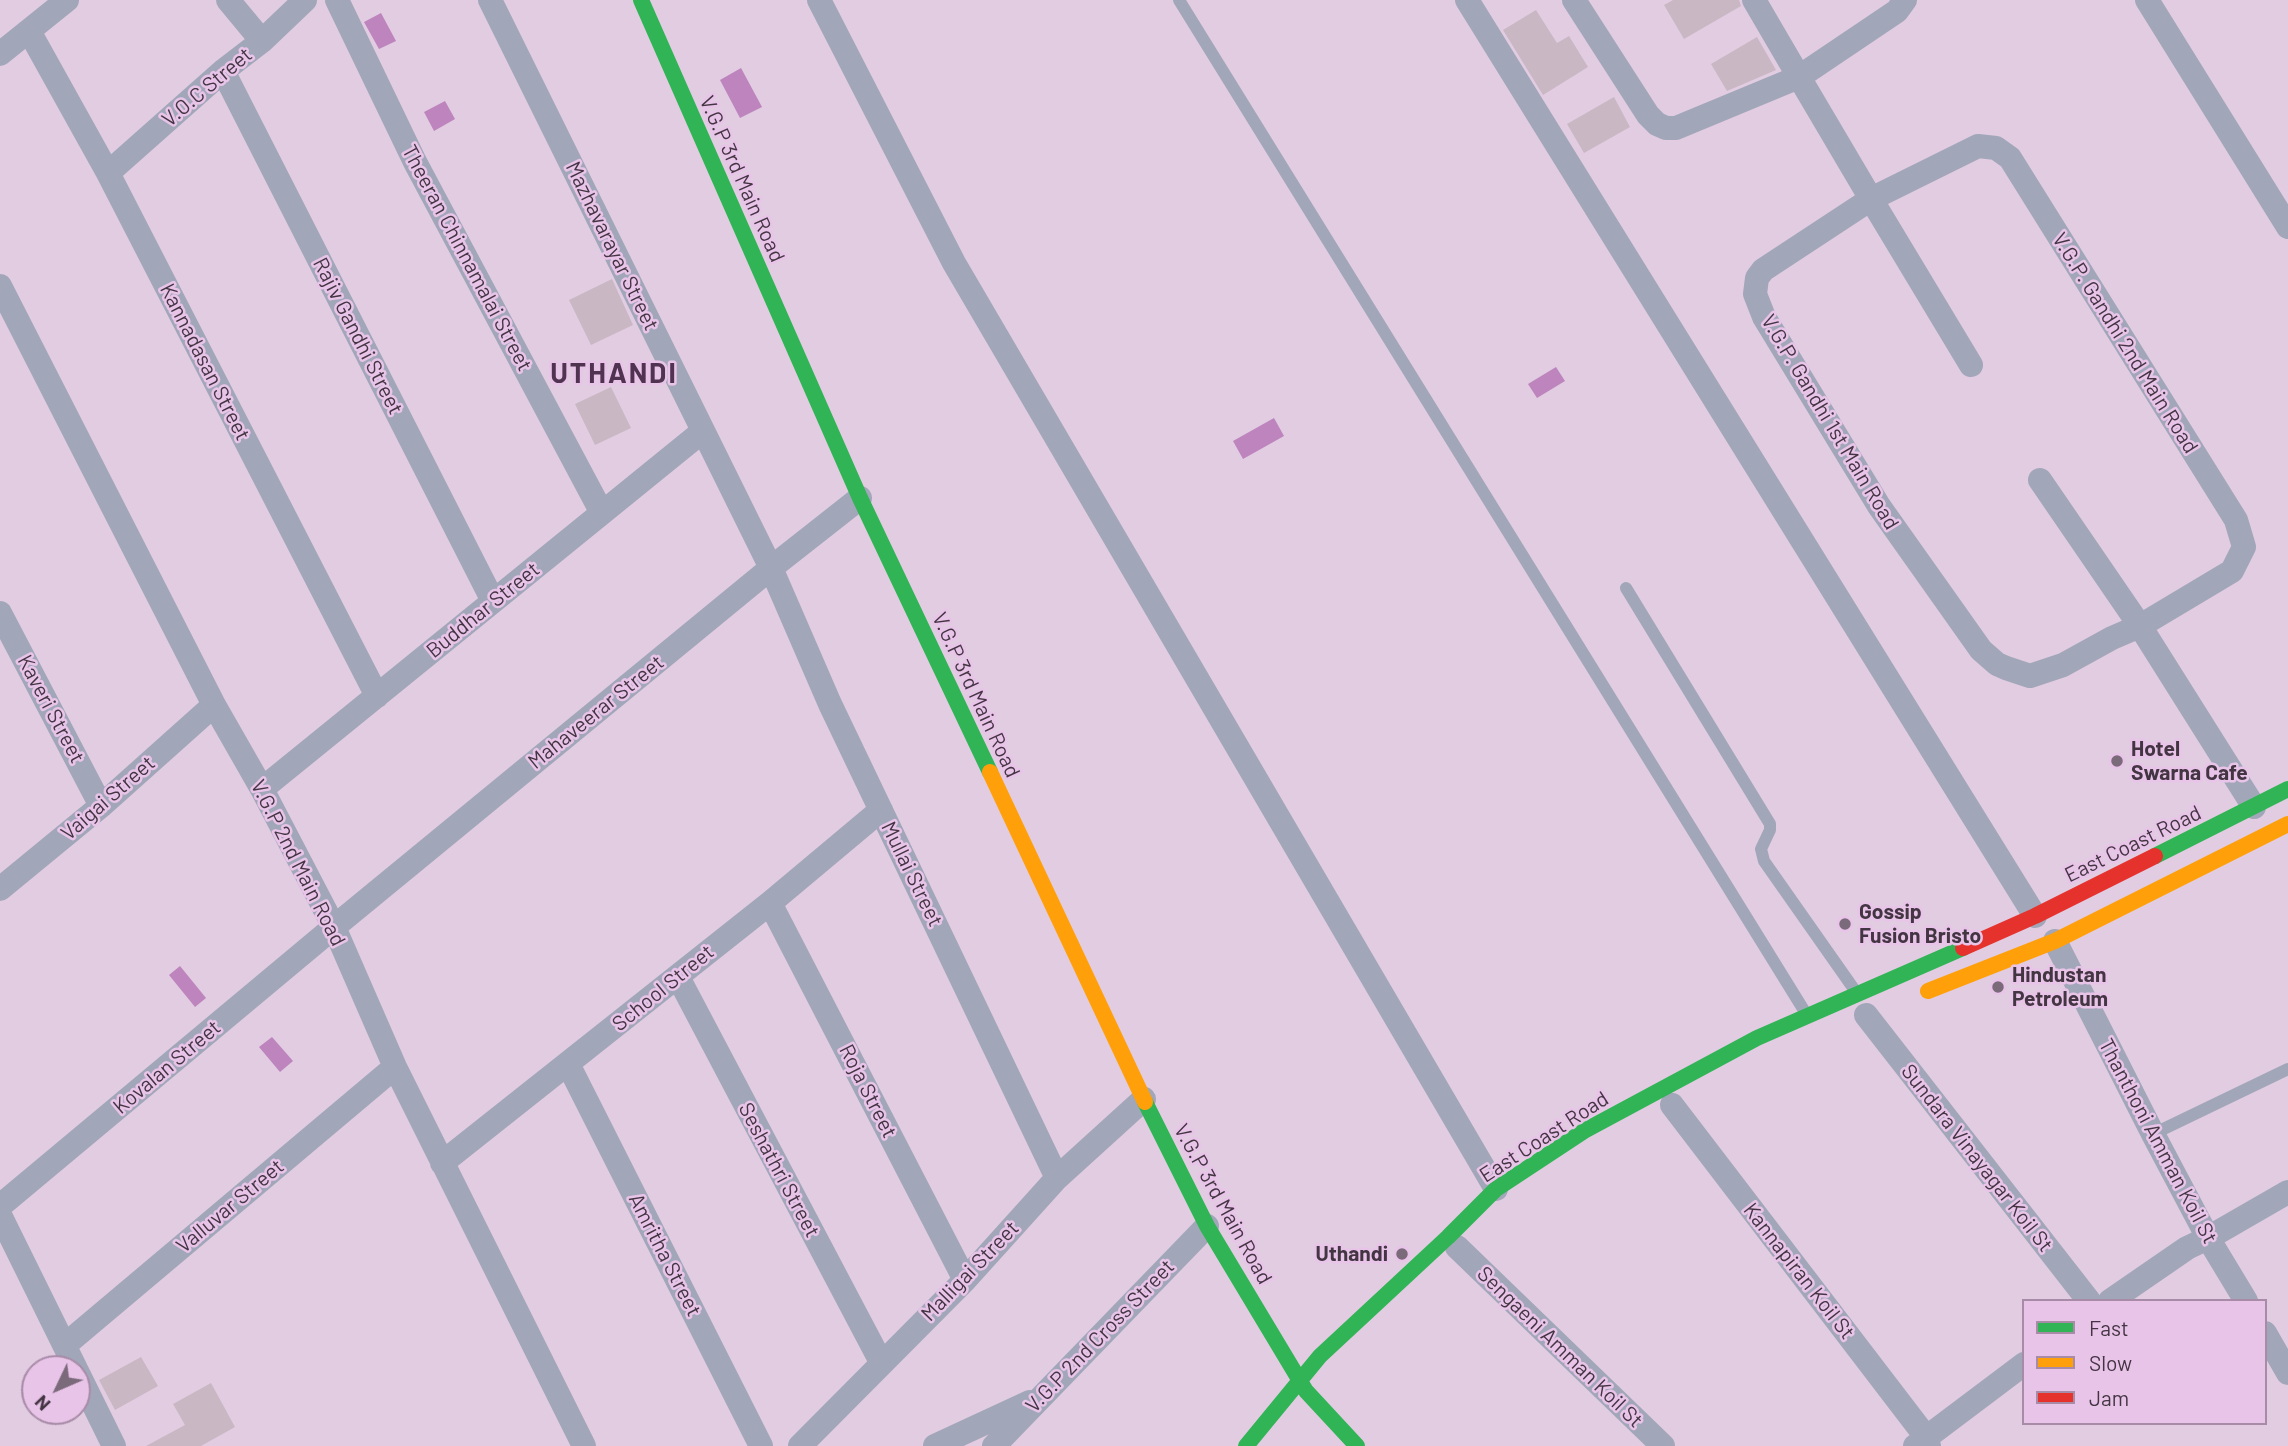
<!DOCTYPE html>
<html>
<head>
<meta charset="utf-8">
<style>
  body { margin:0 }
  #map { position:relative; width:2288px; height:1446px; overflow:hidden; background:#e1cce1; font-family:Barlow,sans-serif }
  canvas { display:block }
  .legend { position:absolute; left:2022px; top:1299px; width:245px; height:126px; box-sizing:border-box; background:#e9c4e9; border:2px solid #a78ba7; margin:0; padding:9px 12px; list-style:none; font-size:21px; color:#443543 }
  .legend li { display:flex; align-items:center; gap:14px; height:35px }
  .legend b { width:35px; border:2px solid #a78ba7 }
  .north { position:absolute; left:21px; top:1355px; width:70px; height:70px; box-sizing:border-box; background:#e9c4e9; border:2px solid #a78ba7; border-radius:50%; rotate:226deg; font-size:19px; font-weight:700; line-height:28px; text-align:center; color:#443543 }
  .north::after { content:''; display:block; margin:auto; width:24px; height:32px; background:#7b6a7a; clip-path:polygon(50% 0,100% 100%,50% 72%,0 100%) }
</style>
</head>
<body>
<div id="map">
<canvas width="2288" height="1446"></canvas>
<ul class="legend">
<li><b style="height:9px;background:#30b455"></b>Fast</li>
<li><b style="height:9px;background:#ff9f0a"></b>Slow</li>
<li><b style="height:9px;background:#e5322d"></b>Jam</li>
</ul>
<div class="north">N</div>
</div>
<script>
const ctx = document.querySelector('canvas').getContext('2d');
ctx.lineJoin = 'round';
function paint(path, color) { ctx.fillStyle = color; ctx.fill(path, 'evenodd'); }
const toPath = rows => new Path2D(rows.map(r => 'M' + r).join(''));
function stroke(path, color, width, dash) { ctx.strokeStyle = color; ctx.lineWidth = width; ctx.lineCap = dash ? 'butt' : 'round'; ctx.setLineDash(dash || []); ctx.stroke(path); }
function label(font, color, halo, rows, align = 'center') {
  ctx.font = font + ' Barlow,sans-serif'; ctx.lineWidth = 5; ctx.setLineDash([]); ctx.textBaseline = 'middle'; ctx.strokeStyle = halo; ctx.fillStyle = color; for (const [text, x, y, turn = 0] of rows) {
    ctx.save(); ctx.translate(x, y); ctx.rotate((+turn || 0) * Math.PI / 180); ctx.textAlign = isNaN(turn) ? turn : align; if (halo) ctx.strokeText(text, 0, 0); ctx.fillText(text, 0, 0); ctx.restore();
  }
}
paint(toPath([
  [381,13,396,41,379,49,364,22],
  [741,68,762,107,740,118,720,80],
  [445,101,455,119,434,131,424,112],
  [1556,367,1565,381,1537,398,1528,384],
  [1274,418,1284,436,1243,459,1233,441],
  [180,966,206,998,195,1007,169,975],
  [272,1037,293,1061,280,1072,259,1047]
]), '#bd84bd');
paint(toPath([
  [1673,0,1739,0,1741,6,1684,39,1664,5],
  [1536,10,1557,43,1569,36,1588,67,1543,95,1503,30],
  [1757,37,1776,70,1727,91,1711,64],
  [1614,97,1630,127,1584,153,1567,124],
  [612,279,633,325,591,345,569,300],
  [611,387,631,428,595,445,575,404],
  [141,1357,158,1386,115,1410,99,1380],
  [211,1383,235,1427,201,1446,146,1446,185,1425,173,1404]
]), '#c9b7c4');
stroke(toPath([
  [1179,0,1805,1012],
  [1626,588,1770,824,1770,830,1761,849,1764,861,1856,992],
  [2153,1134,2288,1069]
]), '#a2a6b9', 12);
stroke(toPath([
  [228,0,262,41],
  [337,0,415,162,602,513],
  [490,0,771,568,830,704,1057,1178],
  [819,0,954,263,1496,1189],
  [1467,0,2035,916],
  [1574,0,1648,115,1657,124,1666,128,1676,128,1799,77,1871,199,1763,270,1757,278,1755,294,1764,317,1879,506,1981,650,1997,664,2006,668,2030,676,2063,665,2112,638,2140,626,2254,807],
  [1754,0,1799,77,1897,11,1905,0],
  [2147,0,2288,227],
  [29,31,108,173,377,696],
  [0,54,67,0],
  [223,71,493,601],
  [108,173,223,71,262,41,305,0],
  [0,286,214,705,262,789,334,927,395,1067,584,1446],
  [1971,365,1871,199,1978,146,1996,148,2010,158,2236,520,2244,547,2232,571,2140,626,2040,480],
  [0,613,101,806],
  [262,789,703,431],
  [0,889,101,806,214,705],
  [770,903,965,1280],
  [2055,941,2153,1134,2208,1238,2246,1301],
  [678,977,881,1362],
  [1866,1015,2089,1301],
  [568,1064,761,1446],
  [1672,1105,1926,1437,1929,1446],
  [442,1163,770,903,881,810],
  [0,1206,334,927,771,568,860,498],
  [0,1215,76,1369],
  [1457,1247,1663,1446],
  [2110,1301,2187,1248,2208,1238,2288,1192],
  [2265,1333,2288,1373],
  [65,1345,395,1067],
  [77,1371,114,1446],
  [800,1446,965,1280,1057,1178,1144,1099],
  [935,1446,1030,1402],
  [994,1446,1207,1226],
  [1915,1446,2024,1364]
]), '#a2a6b9', 24);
stroke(toPath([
  [641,0,860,498,990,772],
  [2155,856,2288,789],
  [1145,1102,1207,1226,1306,1391,1357,1446],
  [1246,1446,1320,1356,1448,1237,1496,1189,1584,1131,1757,1038,1963,948]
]), '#30b455', 16);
stroke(toPath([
  [990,772,1145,1102],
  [1928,991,2055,941,2288,824]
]), '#ff9f0a', 16);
stroke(toPath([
  [1963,948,2035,916,2155,856]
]), '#e5322d', 16);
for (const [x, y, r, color] of [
  [2117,761,7,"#7b6a7a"],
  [1845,924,7,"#7b6a7a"],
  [1998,987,7,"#7b6a7a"],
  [1402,1254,7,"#7b6a7a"]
]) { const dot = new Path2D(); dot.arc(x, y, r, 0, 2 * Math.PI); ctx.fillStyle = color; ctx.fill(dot); stroke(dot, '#e9c4e9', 2.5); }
label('21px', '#443543', '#e9c4e9', [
  ["V.O.C Street",207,87,-40],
  ["V.G.P 3rd Main Road",742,179,66],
  ["Mazhavarayar Street",612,246,64],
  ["Theeran Chinnamalai Street",467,258,62],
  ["Rajiv Gandhi Street",358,336,63],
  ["V.G.P. Gandhi 2nd Main Road",2125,343,58],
  ["Kannadasan Street",205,362,63],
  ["V.G.P. Gandhi 1st Main Road",1830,422,59],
  ["Buddhar Street",483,610,-39],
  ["V.G.P 3rd Main Road",976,695,65],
  ["Kaveri Street",51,709,62],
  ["Mahaveerar Street",596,712,-39],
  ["Vaigai Street",108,798,-41],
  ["East Coast Road",2133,844,-26],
  ["V.G.P 2nd Main Road",298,863,63],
  ["Mullai Street",912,874,64],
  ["School Street",663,988,-39],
  ["Kovalan Street",167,1067,-40],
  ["Roja Street",868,1091,63],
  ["East Coast Road",1544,1137,-33],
  ["Thanthoni Amman Koil St",2158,1141,62],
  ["Sundara Vinayagar Koil St",1977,1158,52],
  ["Seshathri Street",779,1170,62],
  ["V.G.P 3rd Main Road",1223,1204,61],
  ["Valluvar Street",230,1206,-40],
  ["Amritha Street",665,1255,63],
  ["Malligai Street",970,1271,-46],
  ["Kannapiran Koil St",1799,1271,52],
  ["V.G.P 2nd Cross Street",1100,1336,-46],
  ["Sengaeni Amman Koil St",1560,1347,44]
]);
label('bold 21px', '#443543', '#e9c4e9', [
  ["Hotel",2131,749],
  ["Swarna Cafe",2131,773],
  ["Gossip",1859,912],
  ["Fusion Bristo",1859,936],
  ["Hindustan",2012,975],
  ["Petroleum",2012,999],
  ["Uthandi",1388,1254,"right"]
], 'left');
ctx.letterSpacing = '2px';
label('bold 28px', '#503251', '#e9c4e9', [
  ["UTHANDI",614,374]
]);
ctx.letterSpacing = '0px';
</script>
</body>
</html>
